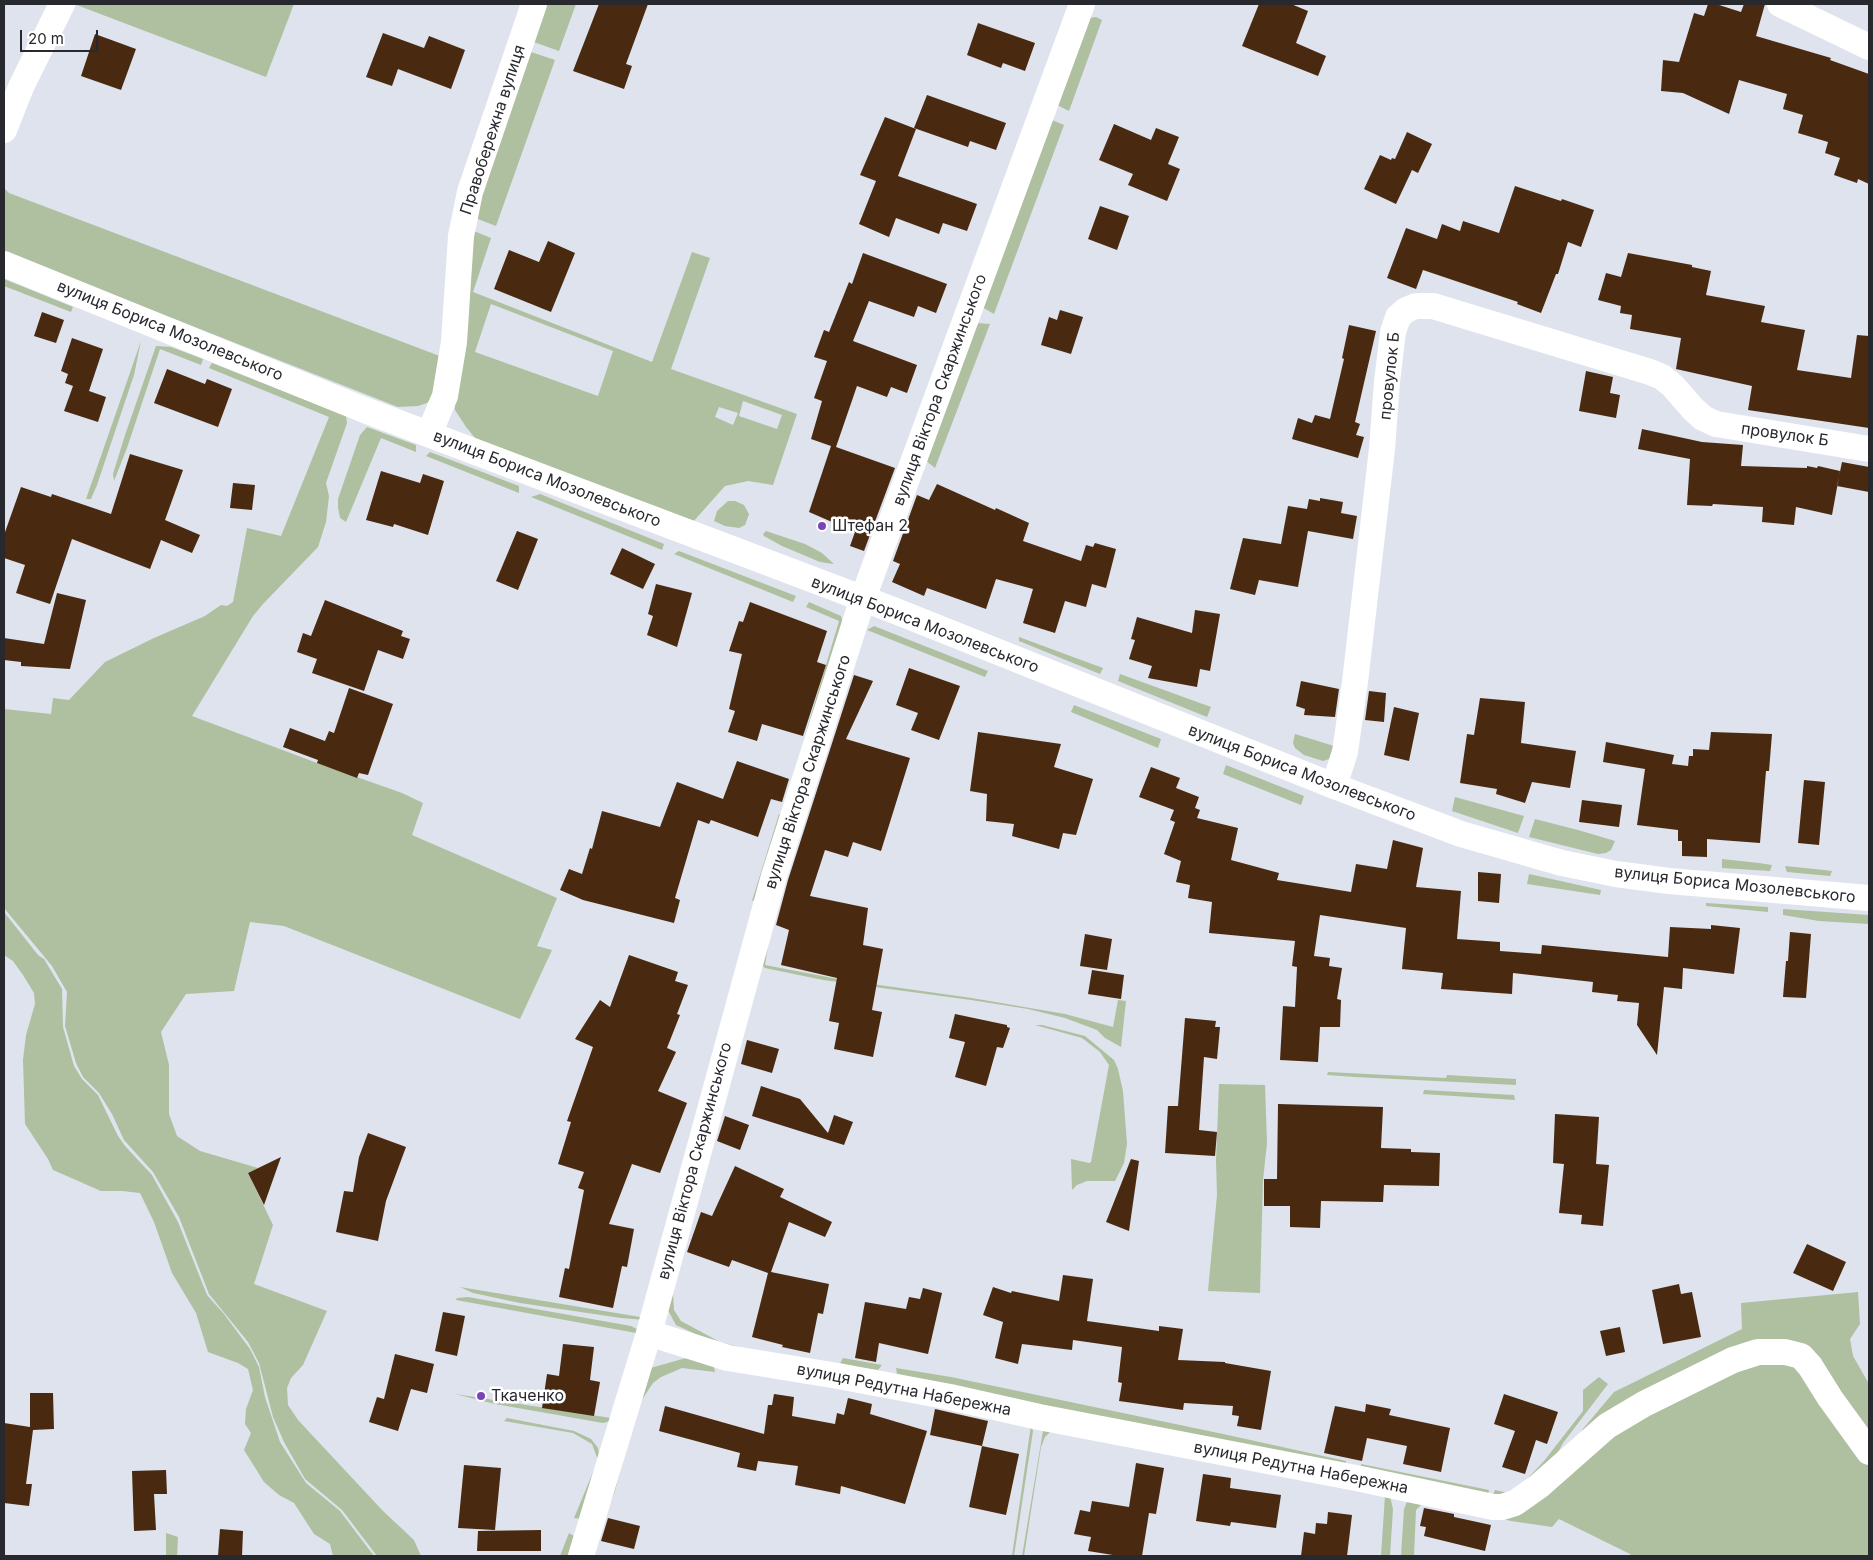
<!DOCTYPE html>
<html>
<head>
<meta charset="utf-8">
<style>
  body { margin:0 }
  #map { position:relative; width:1873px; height:1560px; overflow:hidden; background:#dee3ee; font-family:Inter,sans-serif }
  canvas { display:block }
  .frame { position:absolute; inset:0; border:5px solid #28292e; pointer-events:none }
  .scale { position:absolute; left:20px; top:30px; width:78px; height:22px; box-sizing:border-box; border:2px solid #28292e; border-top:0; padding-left:6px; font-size:15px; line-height:18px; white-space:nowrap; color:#28292e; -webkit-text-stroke:4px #fff; paint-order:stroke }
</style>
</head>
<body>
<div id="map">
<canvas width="1873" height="1560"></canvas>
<div class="frame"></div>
<div class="scale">20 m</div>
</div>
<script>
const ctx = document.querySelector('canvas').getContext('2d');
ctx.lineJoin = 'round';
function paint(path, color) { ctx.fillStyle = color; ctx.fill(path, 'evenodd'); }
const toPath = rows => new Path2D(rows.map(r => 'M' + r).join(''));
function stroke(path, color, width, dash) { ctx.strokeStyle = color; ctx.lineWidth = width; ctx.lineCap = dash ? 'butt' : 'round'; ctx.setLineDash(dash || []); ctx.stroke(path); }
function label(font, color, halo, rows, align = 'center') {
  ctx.font = font + ' Inter,sans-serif'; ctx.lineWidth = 5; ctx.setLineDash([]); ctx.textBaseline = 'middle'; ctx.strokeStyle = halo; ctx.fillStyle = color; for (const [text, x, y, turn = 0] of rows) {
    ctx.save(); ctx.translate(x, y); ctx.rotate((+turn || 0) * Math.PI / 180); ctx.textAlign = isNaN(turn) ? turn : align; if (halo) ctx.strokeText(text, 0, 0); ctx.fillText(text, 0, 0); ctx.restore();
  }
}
paint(toPath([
  [74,4,294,4,266,77],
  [540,4,576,4,559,51,528,40],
  [1096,17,1102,20,1069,111,1057,105,1090,18],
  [525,50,555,60,496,226,470,216],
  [1052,120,1064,125,994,314,982,307],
  [4,188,9,193,445,358,439,391,427,403,418,406,398,407,4,252],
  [469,229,491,238,473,292,652,362,692,252,710,258,671,369,797,414,773,485,748,481,725,486,692,523,476,439,466,427,455,410,454,392],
  [491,304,613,351,598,396,475,352],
  [743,401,782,415,777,429,739,416],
  [719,407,738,413,733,425,715,417],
  [4,279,73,307,71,312,4,286],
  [976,323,990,324,935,468,925,460],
  [141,341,134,375,97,485,91,499,86,499],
  [156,346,171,347,203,359,201,365,160,349,127,448,114,481,113,474,125,435],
  [212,363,346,416,347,423,326,483,329,496,326,522,318,547,263,604,253,616,192,716,317,763,402,793,423,803,412,835,557,898,537,946,552,950,520,1019,284,926,250,922,234,991,186,994,161,1032,169,1065,169,1114,177,1136,200,1151,258,1168,248,1173,273,1225,254,1284,327,1311,303,1365,291,1378,287,1388,288,1405,298,1420,383,1511,414,1540,421,1556,377,1556,342,1510,305,1479,284,1442,273,1417,259,1363,248,1342,209,1294,179,1217,153,1172,124,1140,112,1114,99,1093,83,1077,76,1063,65,1026,67,992,52,966,4,908,4,709,51,714,53,698,69,700,105,662,154,638,205,616,221,605,227,606,233,602,247,528,281,536,329,417,209,368],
  [367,427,416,445,416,452,381,438,346,522,340,518,338,508,338,499,360,435],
  [430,452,519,486,519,493,426,456],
  [540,494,664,544,662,550,531,497],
  [728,501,735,501,744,505,749,514,745,525,739,528,725,526,714,521,717,511],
  [766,531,805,544,822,553,834,564,820,562,782,546,764,536,763,534],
  [679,551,796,596,793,602,674,554],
  [809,602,841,616,843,623,804,739,839,621,806,607],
  [874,626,988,671,985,677,867,630],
  [1019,637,1073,657,1103,668,1100,674,1019,641],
  [1120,674,1211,707,1207,717,1118,681],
  [1074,705,1161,739,1158,748,1071,712],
  [1295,734,1334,746,1332,758,1323,761,1304,755,1295,748,1293,743],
  [1226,765,1304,796,1301,805,1223,774],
  [1455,797,1524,816,1518,833,1452,811],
  [779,814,785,819,761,898,752,901],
  [1535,819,1578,830,1615,841,1611,850,1606,853,1598,854,1529,837],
  [1722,859,1759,863,1772,865,1770,871,1722,868],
  [1785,866,1824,870,1832,871,1830,876,1787,872],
  [1529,874,1601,890,1600,895,1527,884],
  [1706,903,1768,907,1768,912,1706,906],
  [1783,909,1869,915,1869,924,1819,921,1783,915],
  [4,912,38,955,44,959,62,989,63,1027,74,1066,82,1079,98,1095,118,1136,125,1146,152,1175,178,1222,207,1295,224,1314,250,1349,259,1367,265,1397,280,1442,306,1483,340,1511,374,1556,333,1556,330,1544,314,1534,294,1503,279,1495,264,1482,244,1450,251,1433,245,1424,246,1409,253,1390,248,1369,238,1363,208,1352,196,1313,172,1273,154,1222,140,1193,122,1191,101,1191,53,1170,48,1159,25,1124,23,1060,26,1035,35,1004,34,993,23,975,13,961,4,955],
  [769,940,765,965,843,980,972,998,1065,1014,1113,1027,1118,1000,1126,1001,1121,1047,1105,1038,1097,1030,1065,1018,1028,1009,971,1000,823,980,765,968,762,965],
  [1035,1025,1042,1025,1085,1036,1114,1060,1118,1069,1123,1091,1127,1144,1124,1163,1115,1181,1087,1181,1077,1185,1072,1190,1071,1159,1089,1163,1091,1162,1109,1065,1100,1052,1082,1038],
  [1328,1072,1446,1078,1447,1075,1516,1079,1516,1085,1355,1077,1327,1075],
  [1219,1084,1265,1085,1267,1143,1263,1180,1260,1293,1208,1291,1217,1195,1216,1161],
  [1424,1090,1514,1095,1515,1100,1423,1094],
  [460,1287,640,1317,645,1320,621,1318,520,1303,473,1293],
  [1858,1292,1860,1324,1850,1339,1853,1356,1869,1384,1869,1442,1785,1344,1578,1439,1582,1430,1614,1392,1742,1329,1741,1303],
  [673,1293,674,1310,681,1321,720,1342,758,1352,719,1345,676,1325,664,1303],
  [468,1297,631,1326,642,1332,614,1420,603,1423,495,1404,455,1394,611,1418,636,1333,456,1300,457,1298],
  [686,1358,709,1361,714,1367,715,1372,682,1368,661,1377,653,1383,636,1409,615,1491,605,1517,647,1369],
  [843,1358,882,1365,878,1370,839,1365],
  [1749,1360,1790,1362,1869,1460,1869,1556,1630,1556,1630,1554,1559,1519,1552,1527,1511,1521,1469,1511,1482,1511,1596,1441],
  [896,1368,951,1377,1223,1434,1346,1461,1346,1463,1361,1466,1361,1464,1489,1490,1488,1494,1010,1399,897,1374],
  [1599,1377,1608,1384,1563,1443,1555,1458,1517,1492,1505,1497,1493,1495,1495,1490,1513,1494,1544,1461,1583,1411,1583,1390],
  [507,1418,574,1431,591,1439,598,1448,600,1461,582,1519,574,1518,598,1460,592,1444,573,1433,504,1421],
  [1031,1425,1033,1431,1014,1556,1012,1556],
  [1043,1431,1050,1432,1045,1437,1041,1447,1024,1556,1022,1556],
  [1389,1492,1393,1509,1390,1556,1381,1556,1385,1495],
  [1425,1501,1416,1510,1414,1556,1401,1556,1404,1509,1407,1502],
  [166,1533,178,1537,177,1556,166,1556],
  [569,1533,577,1538,571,1556,560,1556]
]), '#aec09f');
paint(toPath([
  [599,4,648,4,626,64,632,66,624,89,573,71],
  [1259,4,1291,4,1308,11,1296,43,1326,56,1318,76,1242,46],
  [1708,4,1716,4,1741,12,1744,4,1765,4,1756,36,1831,58,1830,60,1869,74,1869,184,1858,179,1857,183,1834,175,1840,158,1825,153,1828,142,1798,133,1803,115,1783,109,1787,94,1739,80,1729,114,1683,93,1661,91,1663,60,1679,62,1694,13,1704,16],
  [978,23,1035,43,1025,71,1003,63,1001,68,967,55],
  [383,33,424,48,429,36,465,50,451,89,398,69,392,86,366,77],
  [95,34,136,49,121,90,81,76],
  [927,95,1006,123,996,150,970,141,968,147,914,128],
  [885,117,916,129,898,176,977,204,967,231,943,223,939,234,896,218,889,237,859,224,876,181,860,175],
  [1114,124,1151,140,1156,128,1179,137,1168,164,1180,169,1167,201,1128,185,1133,174,1099,160],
  [1407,132,1432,144,1418,173,1412,170,1396,204,1364,189,1380,155,1391,160,1392,158,1395,159],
  [1515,186,1561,201,1562,199,1594,210,1581,247,1568,242,1558,274,1556,274,1541,313,1517,304,1518,302,1423,270,1416,289,1387,278,1406,228,1437,239,1442,224,1460,231,1463,221,1499,233],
  [1100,206,1129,216,1117,250,1088,239],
  [548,241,575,253,551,312,494,289,509,250,539,262],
  [863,253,947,284,936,313,918,306,914,317,869,301,853,341,917,365,907,393,891,387,887,397,857,386,836,447,895,468,864,551,850,546,855,532,809,512,831,446,811,439,822,401,814,398,827,361,814,357,824,330,829,332,849,282,852,284],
  [1628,253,1692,265,1692,267,1711,271,1706,295,1765,306,1761,322,1805,330,1797,370,1851,378,1857,335,1869,336,1869,428,1748,410,1752,386,1676,369,1681,338,1630,329,1632,315,1620,313,1621,306,1598,300,1606,273,1621,277],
  [1060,310,1083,317,1071,354,1041,345,1049,317,1057,320],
  [42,312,64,320,56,343,34,336],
  [1349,325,1376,331,1355,422,1360,424,1356,435,1364,437,1358,458,1292,439,1298,418,1312,423,1315,415,1330,419,1344,359,1342,358],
  [72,338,103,349,89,391,106,397,98,422,64,411,73,386,65,383,68,374,61,371],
  [167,369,205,384,207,379,232,389,218,427,154,403],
  [1586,371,1613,377,1610,393,1620,395,1616,418,1579,411],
  [1642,429,1702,442,1743,445,1741,466,1807,468,1807,466,1817,468,1818,466,1840,471,1832,515,1796,507,1794,525,1762,522,1763,507,1713,504,1712,506,1687,505,1690,459,1638,449],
  [130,454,183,470,165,520,200,535,192,553,161,540,150,569,72,539,50,604,16,593,25,565,4,558,4,535,21,487,51,497,52,494,111,514],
  [1842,462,1869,467,1869,492,1837,486],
  [381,471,420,483,423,474,444,481,428,535,394,524,393,527,366,520],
  [233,483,255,485,252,510,230,508],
  [937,484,995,510,996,508,1029,523,1023,541,1081,561,1086,545,1093,547,1095,543,1116,549,1106,588,1092,584,1086,607,1065,601,1055,633,1023,623,1033,589,996,579,986,609,927,588,924,596,892,582,900,564,893,561,917,495,929,500],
  [1320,498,1343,502,1341,513,1357,516,1353,539,1308,531,1298,587,1259,580,1255,595,1230,589,1243,538,1281,544,1288,506,1307,509,1309,499,1320,501],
  [517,531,538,539,518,590,496,581],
  [622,548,655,564,643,589,610,574],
  [656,584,692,593,677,647,647,635,653,616,648,614],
  [57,593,86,600,70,669,21,666,21,662,4,660,4,638,44,644],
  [325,600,403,631,401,636,410,639,403,659,378,650,364,691,312,673,317,659,297,652,303,633,311,636],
  [750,602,827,631,817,662,826,665,803,736,762,724,757,741,728,732,735,711,729,709,742,654,729,651,739,621,743,622],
  [1195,610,1220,614,1210,671,1200,669,1197,687,1148,678,1152,666,1129,659,1135,640,1131,639,1137,617,1192,633],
  [909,668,960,686,939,740,911,730,918,713,896,705],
  [854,675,873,681,846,739,910,758,881,851,853,842,848,857,825,850,810,896,868,908,863,945,883,949,872,1010,882,1012,873,1057,834,1049,839,1023,829,1021,837,978,781,965,789,930,776,925,788,880],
  [1301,681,1339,689,1335,717,1304,715,1305,709,1296,706],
  [349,688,393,704,368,775,359,773,357,778,317,763,318,760,283,747,290,728,325,741,329,731,334,733],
  [1369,691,1386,693,1384,722,1365,720],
  [1480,698,1525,702,1521,743,1576,751,1570,788,1532,782,1525,803,1496,794,1497,789,1460,783,1467,734,1474,735],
  [1394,707,1419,713,1409,761,1384,755],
  [978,732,1061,744,1054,767,1093,779,1076,835,1063,833,1059,849,1012,836,1014,824,986,821,987,794,970,791],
  [1711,732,1772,734,1769,771,1766,771,1760,843,1707,839,1707,857,1682,856,1682,841,1678,841,1678,830,1637,825,1645,769,1603,762,1606,742,1674,755,1672,764,1688,766,1689,756,1693,756,1693,749,1709,750],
  [737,761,789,779,782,802,771,799,758,837,711,820,709,824,698,820,675,898,680,900,674,923,583,900,560,890,569,869,582,874,590,848,592,849,602,811,660,827,677,782,723,799],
  [1151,767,1180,778,1176,788,1199,797,1195,808,1200,810,1197,818,1238,828,1231,860,1279,873,1277,880,1351,892,1356,864,1387,869,1393,840,1423,848,1416,887,1461,891,1457,939,1500,942,1500,951,1541,954,1542,945,1668,957,1670,927,1711,929,1711,925,1740,928,1734,974,1683,968,1682,989,1664,987,1657,1055,1637,1025,1639,1003,1617,1001,1618,995,1592,992,1593,982,1513,973,1512,994,1441,989,1443,973,1402,969,1406,928,1320,915,1314,956,1330,958,1329,966,1342,968,1337,999,1341,1000,1340,1027,1320,1027,1318,1062,1280,1060,1283,1006,1295,1007,1297,967,1292,966,1295,941,1209,933,1212,902,1188,898,1190,885,1176,882,1181,861,1164,854,1175,822,1170,820,1174,810,1139,797],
  [1804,780,1825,782,1819,845,1798,843],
  [1582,800,1622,805,1619,827,1579,822],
  [1478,872,1501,874,1499,903,1478,901],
  [1790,932,1811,934,1806,998,1783,997,1786,961,1788,961],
  [1085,934,1112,939,1107,970,1080,966],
  [629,955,678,972,675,981,688,985,677,1014,680,1015,667,1048,676,1052,658,1091,687,1103,660,1173,632,1164,609,1224,634,1229,627,1267,622,1266,613,1308,559,1297,565,1268,569,1269,584,1190,578,1188,584,1172,558,1164,571,1122,567,1121,593,1047,575,1039,600,1000,610,1007],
  [1092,970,1124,975,1121,999,1088,994],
  [955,1014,1007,1025,1007,1027,1010,1028,1003,1048,997,1047,986,1086,955,1077,965,1042,949,1038],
  [1185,1018,1216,1021,1215,1027,1220,1027,1217,1059,1204,1057,1199,1130,1217,1132,1215,1156,1165,1153,1168,1106,1178,1106],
  [747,1040,779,1049,772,1073,741,1064],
  [761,1086,800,1099,828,1133,834,1115,853,1122,844,1145,752,1116],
  [1278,1104,1383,1107,1381,1148,1411,1149,1411,1152,1440,1153,1439,1186,1384,1185,1383,1202,1321,1201,1320,1228,1290,1227,1290,1206,1264,1206,1264,1179,1277,1179],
  [1555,1114,1599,1117,1596,1164,1609,1165,1603,1226,1581,1224,1582,1215,1559,1213,1564,1164,1553,1163],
  [725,1116,749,1125,740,1150,717,1141],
  [368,1133,406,1147,386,1201,378,1241,336,1232,344,1191,353,1192,359,1157],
  [281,1157,264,1205,248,1173],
  [1131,1159,1139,1161,1129,1231,1106,1222],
  [735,1166,784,1189,780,1197,832,1222,825,1237,789,1222,771,1272,829,1284,823,1314,818,1313,810,1353,782,1347,783,1345,752,1337,768,1273,732,1260,729,1267,687,1252,701,1212,712,1216],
  [1807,1244,1846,1262,1833,1291,1793,1273],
  [1063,1275,1093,1279,1087,1321,1159,1331,1159,1326,1183,1329,1178,1360,1225,1362,1225,1363,1271,1371,1261,1430,1237,1426,1239,1416,1232,1415,1233,1406,1184,1403,1183,1410,1119,1401,1122,1383,1118,1382,1122,1347,1073,1340,1072,1350,1022,1344,1018,1364,995,1358,1003,1322,983,1315,993,1287,1011,1293,1012,1291,1059,1301],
  [1679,1284,1681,1294,1692,1292,1701,1337,1663,1344,1652,1290],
  [923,1288,942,1293,928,1354,879,1343,876,1362,855,1358,865,1302,906,1309,909,1297,920,1299],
  [443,1312,465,1316,457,1356,435,1351],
  [1620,1327,1625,1352,1606,1356,1600,1331],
  [563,1344,594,1347,590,1380,600,1382,594,1416,542,1408,547,1374,559,1376],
  [395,1354,434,1364,427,1393,411,1389,398,1431,369,1422,377,1397,384,1399],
  [30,1393,53,1393,54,1429,33,1430,26,1484,32,1484,29,1506,4,1503,4,1423,30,1427],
  [774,1394,794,1397,792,1416,835,1424,837,1413,844,1415,848,1398,872,1404,870,1414,927,1431,905,1504,841,1486,840,1494,795,1485,798,1466,758,1461,756,1471,737,1467,740,1453,659,1431,665,1406,764,1434,768,1405,772,1405],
  [1504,1394,1558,1412,1547,1444,1536,1440,1525,1474,1502,1467,1515,1431,1494,1424],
  [1366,1404,1391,1409,1389,1415,1450,1428,1441,1472,1403,1464,1407,1446,1367,1438,1362,1461,1324,1453,1335,1406,1365,1412],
  [935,1409,988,1421,982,1446,930,1435],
  [982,1446,1019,1454,1006,1515,969,1507],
  [1136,1463,1164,1468,1156,1514,1149,1513,1142,1556,1119,1556,1088,1551,1091,1537,1074,1534,1080,1510,1090,1512,1092,1501,1129,1507],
  [464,1465,501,1468,495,1530,458,1528],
  [166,1470,167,1494,154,1494,156,1530,134,1531,132,1471],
  [1203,1474,1231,1478,1230,1488,1281,1495,1276,1528,1231,1522,1230,1526,1196,1521],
  [1424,1508,1454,1514,1454,1517,1491,1525,1485,1551,1424,1536,1426,1527,1420,1526],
  [1328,1512,1352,1515,1347,1556,1301,1556,1304,1532,1315,1534,1316,1523,1327,1524],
  [608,1518,640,1526,634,1549,601,1541],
  [220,1529,243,1531,242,1556,218,1556],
  [541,1530,541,1551,477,1551,478,1531]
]), '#492a11');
stroke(toPath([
  [1780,4,1869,47],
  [4,130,21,87,62,4],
  [4,264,362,409,893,610,1334,786,1461,834,1562,863,1616,874,1669,881,1869,898],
  [429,434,445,396,454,342,461,236,470,192,534,4],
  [1334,786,1345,752,1355,682,1382,449,1387,382,1393,332,1398,317,1406,310,1416,306,1433,306,1650,372,1662,377,1673,386,1693,409,1703,418,1716,424,1869,449],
  [649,1333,728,1358,838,1376,950,1397,1039,1417,1356,1478,1493,1507,1502,1507,1515,1503,1539,1486,1607,1426,1644,1404,1733,1360,1758,1352,1785,1352,1801,1356,1810,1366,1830,1398,1869,1452],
  [581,1556,649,1333,774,876,863,598,1082,4]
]), '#fff', 26);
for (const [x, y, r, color] of [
  [822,526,5,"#7b43ba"],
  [481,1396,5,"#7b43ba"]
]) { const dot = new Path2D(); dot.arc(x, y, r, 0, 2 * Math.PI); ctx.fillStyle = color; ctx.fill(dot); stroke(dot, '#fff', 2); }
label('16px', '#28292e', '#fff', [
  ["Правобережна вулиця",493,130,-72],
  ["вулиця Бориса Мозолевського",170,331,22],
  ["провулок Б",1390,376,-84],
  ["вулиця Віктора Скаржинського",940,390,-70],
  ["провулок Б",1785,435,8],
  ["вулиця Бориса Мозолевського",547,479,21],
  ["вулиця Бориса Мозолевського",925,625,21],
  ["вулиця Віктора Скаржинського",808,772,-72],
  ["вулиця Бориса Мозолевського",1302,773,21],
  ["вулиця Бориса Мозолевського",1735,885,6],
  ["вулиця Віктора Скаржинського",695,1161,-75],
  ["вулиця Редутна Набережна",904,1390,11],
  ["вулиця Редутна Набережна",1301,1468,11]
]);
label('16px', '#28292e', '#fff', [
  ["Штефан 2",832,526],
  ["Ткаченко",491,1396]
], 'left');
</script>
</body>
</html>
